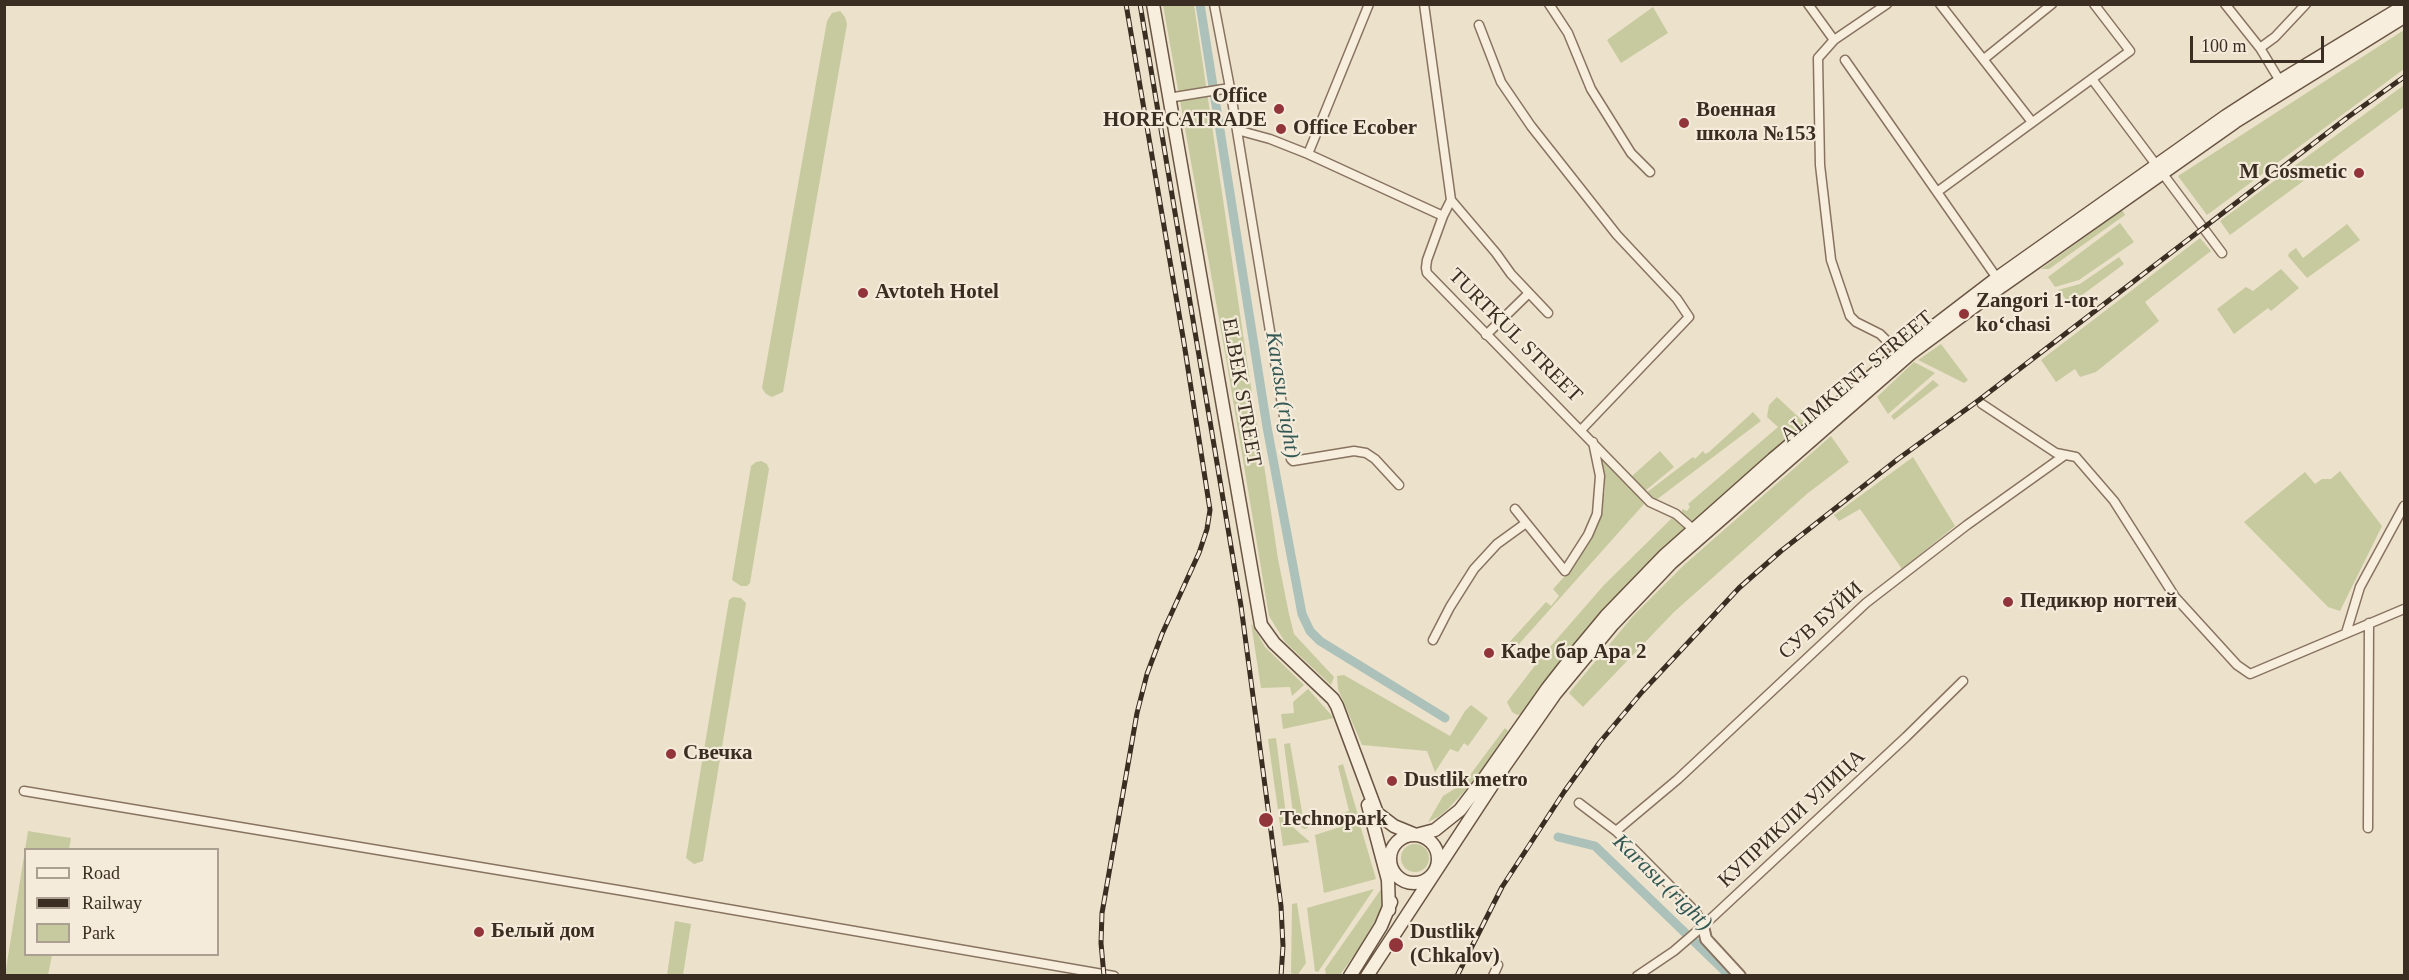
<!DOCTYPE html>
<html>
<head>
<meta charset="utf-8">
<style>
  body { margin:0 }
  #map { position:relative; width:2409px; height:980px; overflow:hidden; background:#ece1cb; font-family:"Times New Roman",serif }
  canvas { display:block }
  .frame { position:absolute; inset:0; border:6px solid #3a2d22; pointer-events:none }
  .legend { position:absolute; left:24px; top:848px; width:195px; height:108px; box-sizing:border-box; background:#f4ebda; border:2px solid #aa9f90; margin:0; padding:8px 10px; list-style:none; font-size:18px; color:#3a2d22 }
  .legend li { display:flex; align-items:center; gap:12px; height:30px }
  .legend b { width:30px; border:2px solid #aa9f90 }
  .scale { position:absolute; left:2190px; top:36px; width:134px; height:27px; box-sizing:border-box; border:3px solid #3a2d22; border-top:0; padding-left:8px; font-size:18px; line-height:21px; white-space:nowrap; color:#3a2d22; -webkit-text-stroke:4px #f4ebda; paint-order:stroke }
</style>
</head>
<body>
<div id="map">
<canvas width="2409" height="980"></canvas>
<div class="frame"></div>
<ul class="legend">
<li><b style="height:8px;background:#f7eede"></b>Road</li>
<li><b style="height:8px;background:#3a2d22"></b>Railway</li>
<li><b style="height:16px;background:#c7ca9f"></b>Park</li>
</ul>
<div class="scale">100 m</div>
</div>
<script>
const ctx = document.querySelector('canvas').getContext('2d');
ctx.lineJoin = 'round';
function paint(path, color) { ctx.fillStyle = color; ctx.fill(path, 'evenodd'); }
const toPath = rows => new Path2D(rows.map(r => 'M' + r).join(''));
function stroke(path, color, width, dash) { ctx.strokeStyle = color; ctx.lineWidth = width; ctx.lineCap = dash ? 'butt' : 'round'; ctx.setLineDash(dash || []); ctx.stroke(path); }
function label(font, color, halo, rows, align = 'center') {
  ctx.font = font + ' "Times New Roman",serif'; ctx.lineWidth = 4.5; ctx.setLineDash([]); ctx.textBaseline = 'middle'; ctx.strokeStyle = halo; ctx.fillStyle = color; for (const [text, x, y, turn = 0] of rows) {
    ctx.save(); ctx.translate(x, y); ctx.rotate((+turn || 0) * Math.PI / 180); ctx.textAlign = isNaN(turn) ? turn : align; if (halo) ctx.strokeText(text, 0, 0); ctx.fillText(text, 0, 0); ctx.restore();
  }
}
paint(toPath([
  [1163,5,1194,5,1252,394,1251,402,1259,431,1278,559,1289,614,1294,634,1334,677,1331,685,1285,642,1269,616,1227,364],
  [1653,7,1668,33,1621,63,1607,40],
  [840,11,845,17,847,24,783,392,772,397,766,394,762,388,827,21,832,13],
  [2404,30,2404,69,2207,215,2178,176],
  [2404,85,2404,107,2230,235,2220,221],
  [2122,210,2125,215,2049,269,2041,269],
  [2120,223,2134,242,2079,280,2055,287,2048,277],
  [2347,224,2360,240,2307,278,2288,256,2289,253,2296,248,2303,258],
  [2200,238,2211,251,2145,302,2159,321,2096,372,2080,377,2075,369,2056,382,2041,360],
  [2119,257,2124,264,2070,304,2058,290,2080,284],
  [2281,269,2299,288,2271,311,2268,308,2234,334,2217,309,2246,287,2253,291],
  [1941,344,1968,380,1964,383,1918,360],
  [1914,362,1935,373,1888,414,1877,397],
  [1933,380,1939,385,1894,420,1891,416],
  [1777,397,1806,424,1691,523,1682,513,1682,509,1687,511,1690,507,1688,504,1778,427,1767,417,1769,405],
  [1753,412,1761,421,1656,500,1646,493,1693,457,1695,459,1703,451,1705,454,1709,452],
  [1831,436,1849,462,1808,493,1674,612,1583,707,1569,693,1633,616,1684,565],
  [1660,451,1674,467,1645,491,1632,476],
  [1602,455,1644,504,1519,644,1505,652,1504,648,1546,602,1551,606,1559,596,1553,589,1564,577,1594,531,1601,513,1605,489],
  [1913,457,1955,526,1902,569,1860,509,1839,521,1834,515],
  [761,461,767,464,769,469,750,583,747,586,741,586,732,580,751,466,756,462],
  [2340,471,2382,526,2340,611,2328,607,2244,522,2305,472,2315,484,2322,479,2331,479],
  [1672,518,1686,528,1640,570,1598,616,1521,714,1517,715,1512,712,1507,702,1543,655,1604,585],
  [733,597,741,598,746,603,703,861,694,864,686,858,729,600],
  [1251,623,1265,647,1304,685,1292,696,1290,687,1261,688],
  [1344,675,1450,736,1465,711,1471,705,1488,718,1468,746,1464,743,1458,752,1450,749,1435,772,1427,751,1362,745,1338,689,1337,676],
  [1308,689,1334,718,1283,729,1281,714,1294,713,1293,702],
  [1505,728,1508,731,1475,780,1447,810,1438,817,1428,822,1443,796,1464,783],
  [1276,738,1287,822,1310,842,1283,846,1268,739],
  [1290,743,1304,823,1308,824,1308,828,1304,829,1294,821,1284,744],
  [1343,764,1358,815,1316,827,1314,822,1349,811,1338,766],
  [1359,821,1376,879,1324,893,1315,835],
  [28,831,71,838,69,849,26,850,26,954,52,955,48,975,5,975],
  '1401 858a14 14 0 1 1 28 0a14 14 0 1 1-28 0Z',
  [1384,885,1382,909,1359,948,1340,975,1326,975,1325,969],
  [1374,889,1318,972,1315,971,1307,908],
  [1297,903,1306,963,1297,976,1291,973,1292,904],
  [675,921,691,924,683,975,667,975]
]), '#c7ca9f');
stroke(toPath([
  [1200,4,1267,427,1302,614,1310,631,1320,641,1445,718],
  [1558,837,1595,846,1730,976]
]), '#abc1b9', 9);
const minor = toPath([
  [1214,4,1230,88,1291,459,1293,461,1354,451,1366,453,1375,459,1399,485],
  [1424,4,1451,200,1443,216,1427,260,1426,268,1427,273,1650,502,1676,514,1693,529],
  [1549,4,1568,33,1591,89,1631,153,1650,172],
  [1808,4,1834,40],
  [1887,4,1834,40,1818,58,1820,165,1831,260,1850,316,1856,322,1880,334,1899,353],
  [1940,4,2032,122],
  [2225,4,2260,48,2280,81],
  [1479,25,1501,82,1531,126,1617,235,1677,299,1689,317,1582,429],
  [2260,48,2275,37,2306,4],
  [1984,59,2052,4],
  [1845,60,1999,281],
  [2092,79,2222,253],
  [1168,98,1230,88],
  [1237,130,1270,139,1308,154,1443,216],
  [1308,154,1369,4],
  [1937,192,2130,51,2094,4],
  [1451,200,1496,253,1511,274,1548,313],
  [1486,335,1529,293],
  [1982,404,2056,453,2076,457,2114,501,2175,597,2237,665,2250,674,2404,609],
  [1515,509,1565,571,1588,535,1597,514,1600,476,1593,442],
  [2346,633,2360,587,2404,506],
  [1433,640,1450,607,1474,569,1497,544,1526,523],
  [24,791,624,891,1114,976],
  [1579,803,1616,831,1696,912,1703,926],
  [2368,828,2369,623],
  [1616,831,1678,779,1866,603,1967,525,2065,455],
  [1493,976,1498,965],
  [1637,976,1674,951,1703,926,1906,737,1963,681]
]);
const tertiary = toPath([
  [1703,926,1706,939,1740,976]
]);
const secondary = toPath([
  [1153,4,1261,625,1274,643,1333,699,1337,706,1377,813,1394,826,1416,835,1435,830,1460,810,1483,780,1547,689,1576,652,1606,616,1665,555,1773,459,1899,353,1997,278,2226,116,2280,81,2404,6],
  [1368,805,1388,880,1389,910],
  '1390 859a24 24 0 1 1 48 0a24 24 0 1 1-48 0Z',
  [1350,976,1381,926,1391,902],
  [1367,976,1506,764,1555,694,1613,624,1671,563,1910,354,2002,286,2235,122,2404,17]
]);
stroke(minor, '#887360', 11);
stroke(tertiary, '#887360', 14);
stroke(secondary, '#6a5543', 15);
stroke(minor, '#f7eede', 8);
stroke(tertiary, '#f7eede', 10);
stroke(secondary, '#f7eede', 12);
const rail = toPath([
  [1140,4,1241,606,1281,906,1283,946,1281,976],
  [1104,976,1101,943,1102,913,1137,713,1147,674,1162,634,1199,553,1207,529,1210,510,1184,343,1126,4],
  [1457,976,1502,887,1564,792,1600,742,1642,692,1739,588,1781,551,1898,459,1979,400,2348,117,2404,77]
]);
stroke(rail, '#3a2d22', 5);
stroke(rail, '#f4ebda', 3, [9]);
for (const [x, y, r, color] of [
  [1279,109,6,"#92353a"],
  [1684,123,6,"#92353a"],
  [1281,129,6,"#92353a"],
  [2359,173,6,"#92353a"],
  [863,293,6,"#92353a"],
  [1964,314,6,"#92353a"],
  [2008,602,6,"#92353a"],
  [1489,653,6,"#92353a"],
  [671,754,6,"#92353a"],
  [1392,781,6,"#92353a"],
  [1266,820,8,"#92353a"],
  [479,932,6,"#92353a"],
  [1396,945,8,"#92353a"]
]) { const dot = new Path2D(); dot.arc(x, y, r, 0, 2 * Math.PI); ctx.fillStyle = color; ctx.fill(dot); stroke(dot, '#f4ebda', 2); }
label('bold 21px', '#3a2d22', '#f4ebda', [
  ["Office",1267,97,"right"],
  ["HORECATRADE",1267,121,"right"],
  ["Военная",1696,111],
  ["школа №153",1696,135],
  ["Office Ecober",1293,129],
  ["M Cosmetic",2347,173,"right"],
  ["Avtoteh Hotel",875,293],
  ["Zangori 1-tor",1976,302],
  ["ko‘chasi",1976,326],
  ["Педикюр ногтей",2020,602],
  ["Кафе бар Ара 2",1501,653],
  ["Свечка",683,754],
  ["Dustlik metro",1404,781],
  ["Technopark",1280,820],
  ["Белый дом",491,932],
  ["Dustlik",1410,933],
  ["(Chkalov)",1410,957]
], 'left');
label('21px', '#3a2d22', '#f4ebda', [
  ["TURTKUL STREET",1515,336,45],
  ["ALIMKENT STREET",1857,377,-40],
  ["ELBEK STREET",1241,392,80],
  ["СУВ БУЙИ",1821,621,-42],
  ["КУПРИКЛИ УЛИЦА",1792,819,-43]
]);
label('italic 22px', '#335854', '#f4ebda', [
  ["Karasu (right)",1282,395,81],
  ["Karasu (right)",1662,883,44]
]);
</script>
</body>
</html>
